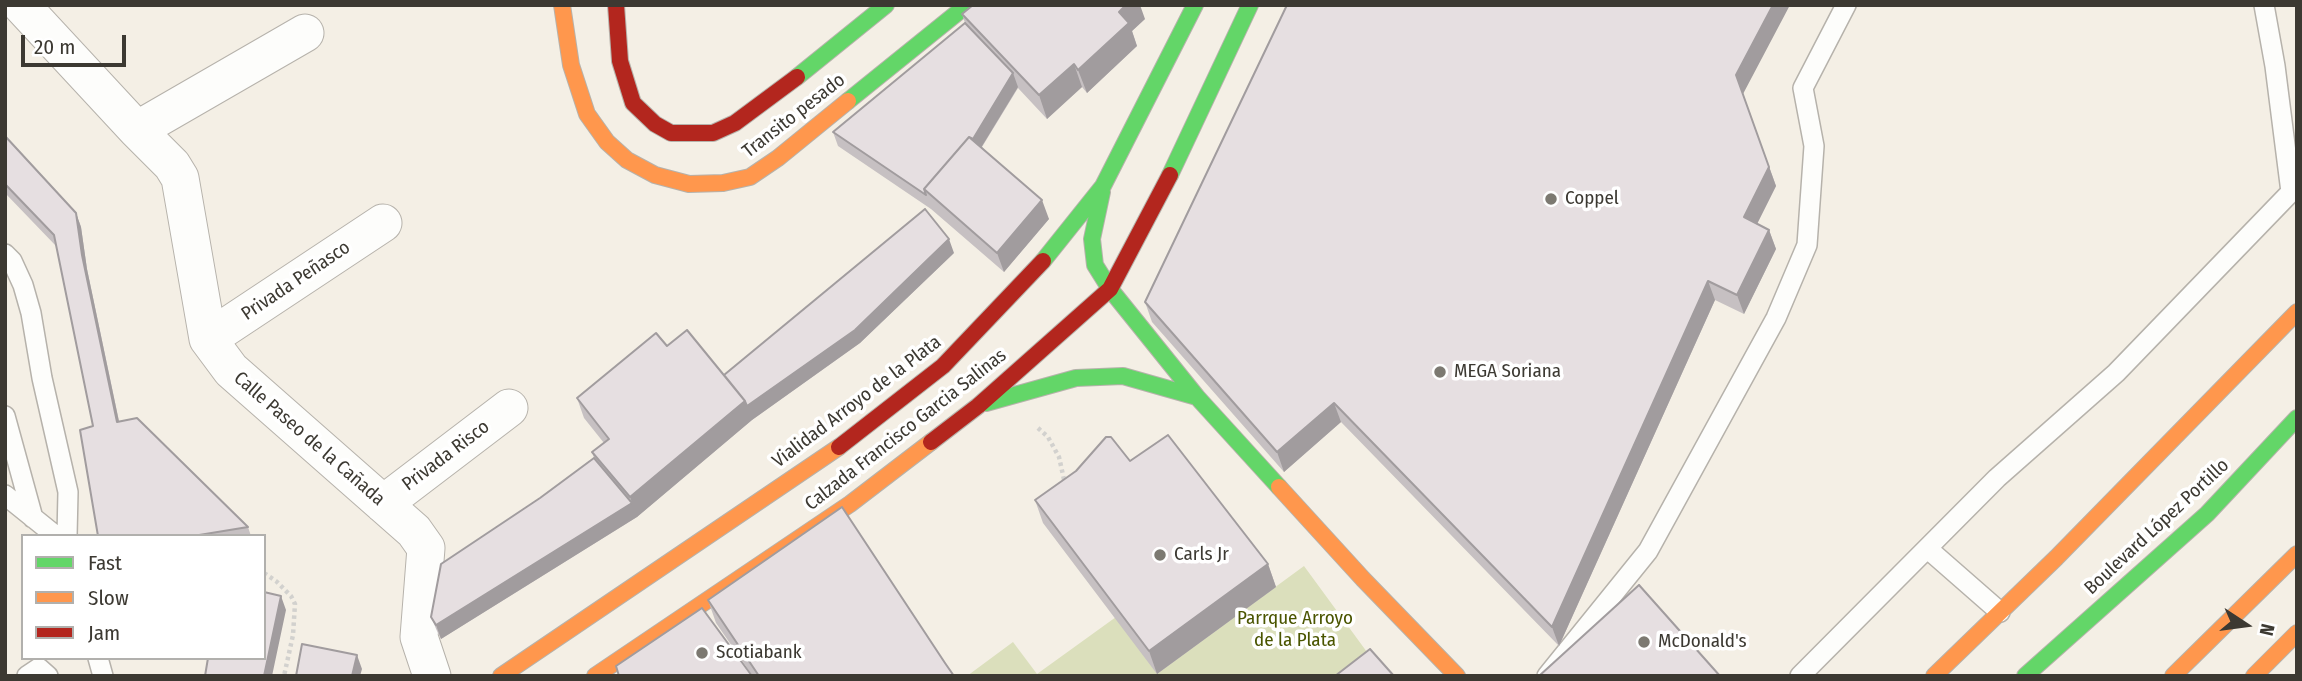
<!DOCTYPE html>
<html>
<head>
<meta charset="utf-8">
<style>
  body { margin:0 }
  #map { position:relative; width:2302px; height:681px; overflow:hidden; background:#f4efe5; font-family:"Fira Sans Condensed",sans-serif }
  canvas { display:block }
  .frame { position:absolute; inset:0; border:7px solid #3c3932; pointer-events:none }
  .legend { position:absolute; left:21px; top:534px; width:245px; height:126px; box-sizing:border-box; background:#fff; border:2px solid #b1b0ad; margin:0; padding:9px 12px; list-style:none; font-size:21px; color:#3c3932 }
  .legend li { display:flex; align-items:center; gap:14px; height:35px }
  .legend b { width:35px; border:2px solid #b1b0ad }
  .north { position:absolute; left:2211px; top:590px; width:70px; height:70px; -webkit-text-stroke:5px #fff; paint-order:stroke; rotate:103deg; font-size:19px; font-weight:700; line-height:28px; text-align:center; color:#3c3932 }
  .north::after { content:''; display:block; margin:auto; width:24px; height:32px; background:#3c3932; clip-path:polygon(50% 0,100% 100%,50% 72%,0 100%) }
  .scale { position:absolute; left:21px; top:35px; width:105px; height:32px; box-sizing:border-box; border:4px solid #3c3932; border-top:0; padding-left:9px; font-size:21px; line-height:24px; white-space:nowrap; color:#3c3932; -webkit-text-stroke:5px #fff; paint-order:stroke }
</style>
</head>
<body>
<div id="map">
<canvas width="2302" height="681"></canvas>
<div class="frame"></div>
<ul class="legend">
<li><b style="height:9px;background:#63d668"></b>Fast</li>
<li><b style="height:9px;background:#ff974d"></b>Slow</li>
<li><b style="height:9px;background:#b3261e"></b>Jam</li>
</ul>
<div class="north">N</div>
<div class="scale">20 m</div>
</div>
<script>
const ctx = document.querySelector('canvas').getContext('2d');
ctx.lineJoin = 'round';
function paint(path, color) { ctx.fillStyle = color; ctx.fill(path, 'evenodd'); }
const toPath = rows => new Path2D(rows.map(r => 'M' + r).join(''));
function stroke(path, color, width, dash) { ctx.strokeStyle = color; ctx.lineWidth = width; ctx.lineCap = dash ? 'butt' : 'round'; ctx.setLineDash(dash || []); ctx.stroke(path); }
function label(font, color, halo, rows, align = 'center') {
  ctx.font = font + ' "Fira Sans Condensed",sans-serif'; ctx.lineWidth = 7; ctx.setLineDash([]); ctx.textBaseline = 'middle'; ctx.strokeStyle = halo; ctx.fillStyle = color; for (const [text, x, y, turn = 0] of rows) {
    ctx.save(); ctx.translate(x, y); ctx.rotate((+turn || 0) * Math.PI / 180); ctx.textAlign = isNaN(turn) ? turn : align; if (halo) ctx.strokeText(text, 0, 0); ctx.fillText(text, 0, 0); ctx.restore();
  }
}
paint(toPath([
  [1304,566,1375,663,1358,676,967,676,1013,642,1037,674,1116,617,1158,673]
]), '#dbdfbc');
const lane = toPath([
  [5,254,12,261,23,285,31,313,42,378,68,492,67,536],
  [5,416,33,518],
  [5,495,56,536],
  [1928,549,2000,612],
  [98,658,103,676],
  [27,676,39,668,48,676],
  [1547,676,1648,551,1776,318,1807,245,1814,146,1803,88,1846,5],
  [1800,676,1997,478,2116,373,2291,192,2275,66,2264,5]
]);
const street = toPath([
  [21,5,137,130,172,165,180,178,208,339,231,370,414,531,426,548,419,637,432,676],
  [137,130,305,33],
  [208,339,383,223],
  [383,504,509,408]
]);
const fast = toPath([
  [797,77,886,5],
  [848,101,967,5],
  [1170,175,1250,5],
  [1102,192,1092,239,1095,265,1110,289,1197,397,1279,487],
  [1043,261,1103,186,1195,5],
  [986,403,1076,378,1123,376,1197,397],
  [2025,676,2207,514,2297,418]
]);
const slow = toPath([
  [562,5,571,65,587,114,607,142,627,160,655,175,689,184,723,183,750,177,778,158,848,101],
  [1279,487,1363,579,1457,676],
  [501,676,839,447],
  [595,676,850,504,931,442],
  [1934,676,2056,558,2297,312],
  [2173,676,2297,554],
  [2254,676,2297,633]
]);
const jam = toPath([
  [616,5,620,61,633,103,655,124,671,133,713,133,735,123,797,77],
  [931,442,978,406,1110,289,1170,175],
  [839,447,943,366,1043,261]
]);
stroke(lane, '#b6b2ab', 22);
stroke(street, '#b6b2ab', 39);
stroke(fast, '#b6b2ab', 18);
stroke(slow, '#b6b2ab', 18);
stroke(jam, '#b6b2ab', 18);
stroke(toPath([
  [1038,428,1048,437,1059,457,1065,484],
  [264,573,276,581,291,596,295,604,293,635,284,676]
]), '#d2d1ce', 4.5, [3.5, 3.5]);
stroke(lane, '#fdfdfb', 19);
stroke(street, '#fdfdfb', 37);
stroke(fast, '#63d668', 16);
stroke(slow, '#ff974d', 16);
stroke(jam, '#b3261e', 16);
paint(toPath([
  [962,14,1145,19,1132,31,1137,46,1087,93,1082,87,1047,119,1018,88,982,147,1049,219,1004,272,931,209,838,146,833,132,965,23],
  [1743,94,1776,186,1757,224,1769,230,1776,249,1744,314,1715,300,1559,646,1341,422,1284,472,1152,322,1145,302],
  [5,136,76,213,81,227,87,269,119,421,248,527,251,536,98,536,93,426,56,246,5,193],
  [954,253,860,343,752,420,637,517,441,639,437,631,431,617,540,498,594,458,592,452,604,443,584,418,577,398,667,346,724,375],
  [1130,461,1268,564,1276,587,1157,674,1043,523,1035,500],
  [708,600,945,663,954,676,619,676,752,675,716,623]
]), '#c6c0c2');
paint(toPath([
  [1126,5,1140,5,1145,19,1132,31,1137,46,1087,93,1078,70,1119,12],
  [1773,5,1790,5,1743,94,1776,186,1751,236,1744,217,1736,75],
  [1074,64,1082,87,1047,119,1039,95],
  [1013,73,1018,87,976,156,928,193],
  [1042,200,1049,219,1004,272,997,253],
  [76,213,81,227,87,269,122,436,117,422,82,255],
  [1769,230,1776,249,1744,314,1737,295],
  [949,239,954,253,860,343,752,420,637,517,441,639,436,625,632,503,630,497,745,401],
  [1708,281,1715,300,1559,646,1552,627],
  [1334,403,1341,422,1284,472,1277,452],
  [1268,564,1276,587,1157,674,1149,651],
  [281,596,286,610,272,676,264,676],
  [357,655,362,669,360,676,352,676]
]), '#a19c9e');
const building = toPath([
  [973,5,1126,5,1119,12,1129,23,1078,70,1074,64,1039,95,962,14,973,5],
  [1287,5,1773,5,1736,75,1769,167,1744,217,1769,230,1737,295,1708,281,1552,627,1334,403,1277,452,1145,302,1287,5],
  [965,23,1013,73,973,139,969,137,924,189,926,195,833,132,965,23],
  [5,136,76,213,82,255,117,422,137,418,248,527,193,536,98,536,80,430,93,426,54,235,5,184,5,136],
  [969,137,1042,200,997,253,924,189,969,137],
  [925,209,949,239,855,330,747,406,745,401,724,375,925,209],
  [687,330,745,401,630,497,592,452,609,439,577,398,656,333,667,346,687,330],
  [1168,435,1268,564,1149,651,1035,500,1076,471,1106,437,1111,437,1130,461,1168,435],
  [594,458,632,503,436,625,431,617,441,564,540,498,594,458],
  [842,507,945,663,954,676,759,676,708,600,842,507],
  [1639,585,1720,676,1539,676,1639,585],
  [264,592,281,596,264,676,205,676,208,658,264,658,264,592],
  [702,608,752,676,619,676,616,666,702,608],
  [302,644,357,655,352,676,296,676,302,644],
  [1370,649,1394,676,1335,676,1370,649]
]);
paint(building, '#e6dfe1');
stroke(building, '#a19c9e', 2);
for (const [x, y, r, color] of [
  [1551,199,7,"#7c7971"],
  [1440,372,7,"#7c7971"],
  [1160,555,7,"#7c7971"],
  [1644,642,7,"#7c7971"],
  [702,653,7,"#7c7971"]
]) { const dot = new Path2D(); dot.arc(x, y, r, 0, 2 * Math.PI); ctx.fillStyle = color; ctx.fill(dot); stroke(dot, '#fff', 2.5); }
label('19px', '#3c3932', '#fff', [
  ["Transito pesado",794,116,-38],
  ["Privada Peñasco",296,281,-34],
  ["Vialidad Arroyo de la Plata",857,402,-37],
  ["Calzada Francisco Garcia Salinas",906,430,-38],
  ["Calle Paseo de la Cañada",309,439,41],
  ["Privada Risco",446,456,-37],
  ["Boulevard López Portillo",2157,527,-43]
]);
label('19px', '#3c3932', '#fff', [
  ["Coppel",1565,199],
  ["MEGA Soriana",1454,372],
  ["Carls Jr",1174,555],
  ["McDonald's",1658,642],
  ["Scotiabank",716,653]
], 'left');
label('19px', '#4a5500', '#fff', [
  ["Parrque Arroyo",1295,619],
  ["de la Plata",1295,641]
]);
</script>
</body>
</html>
